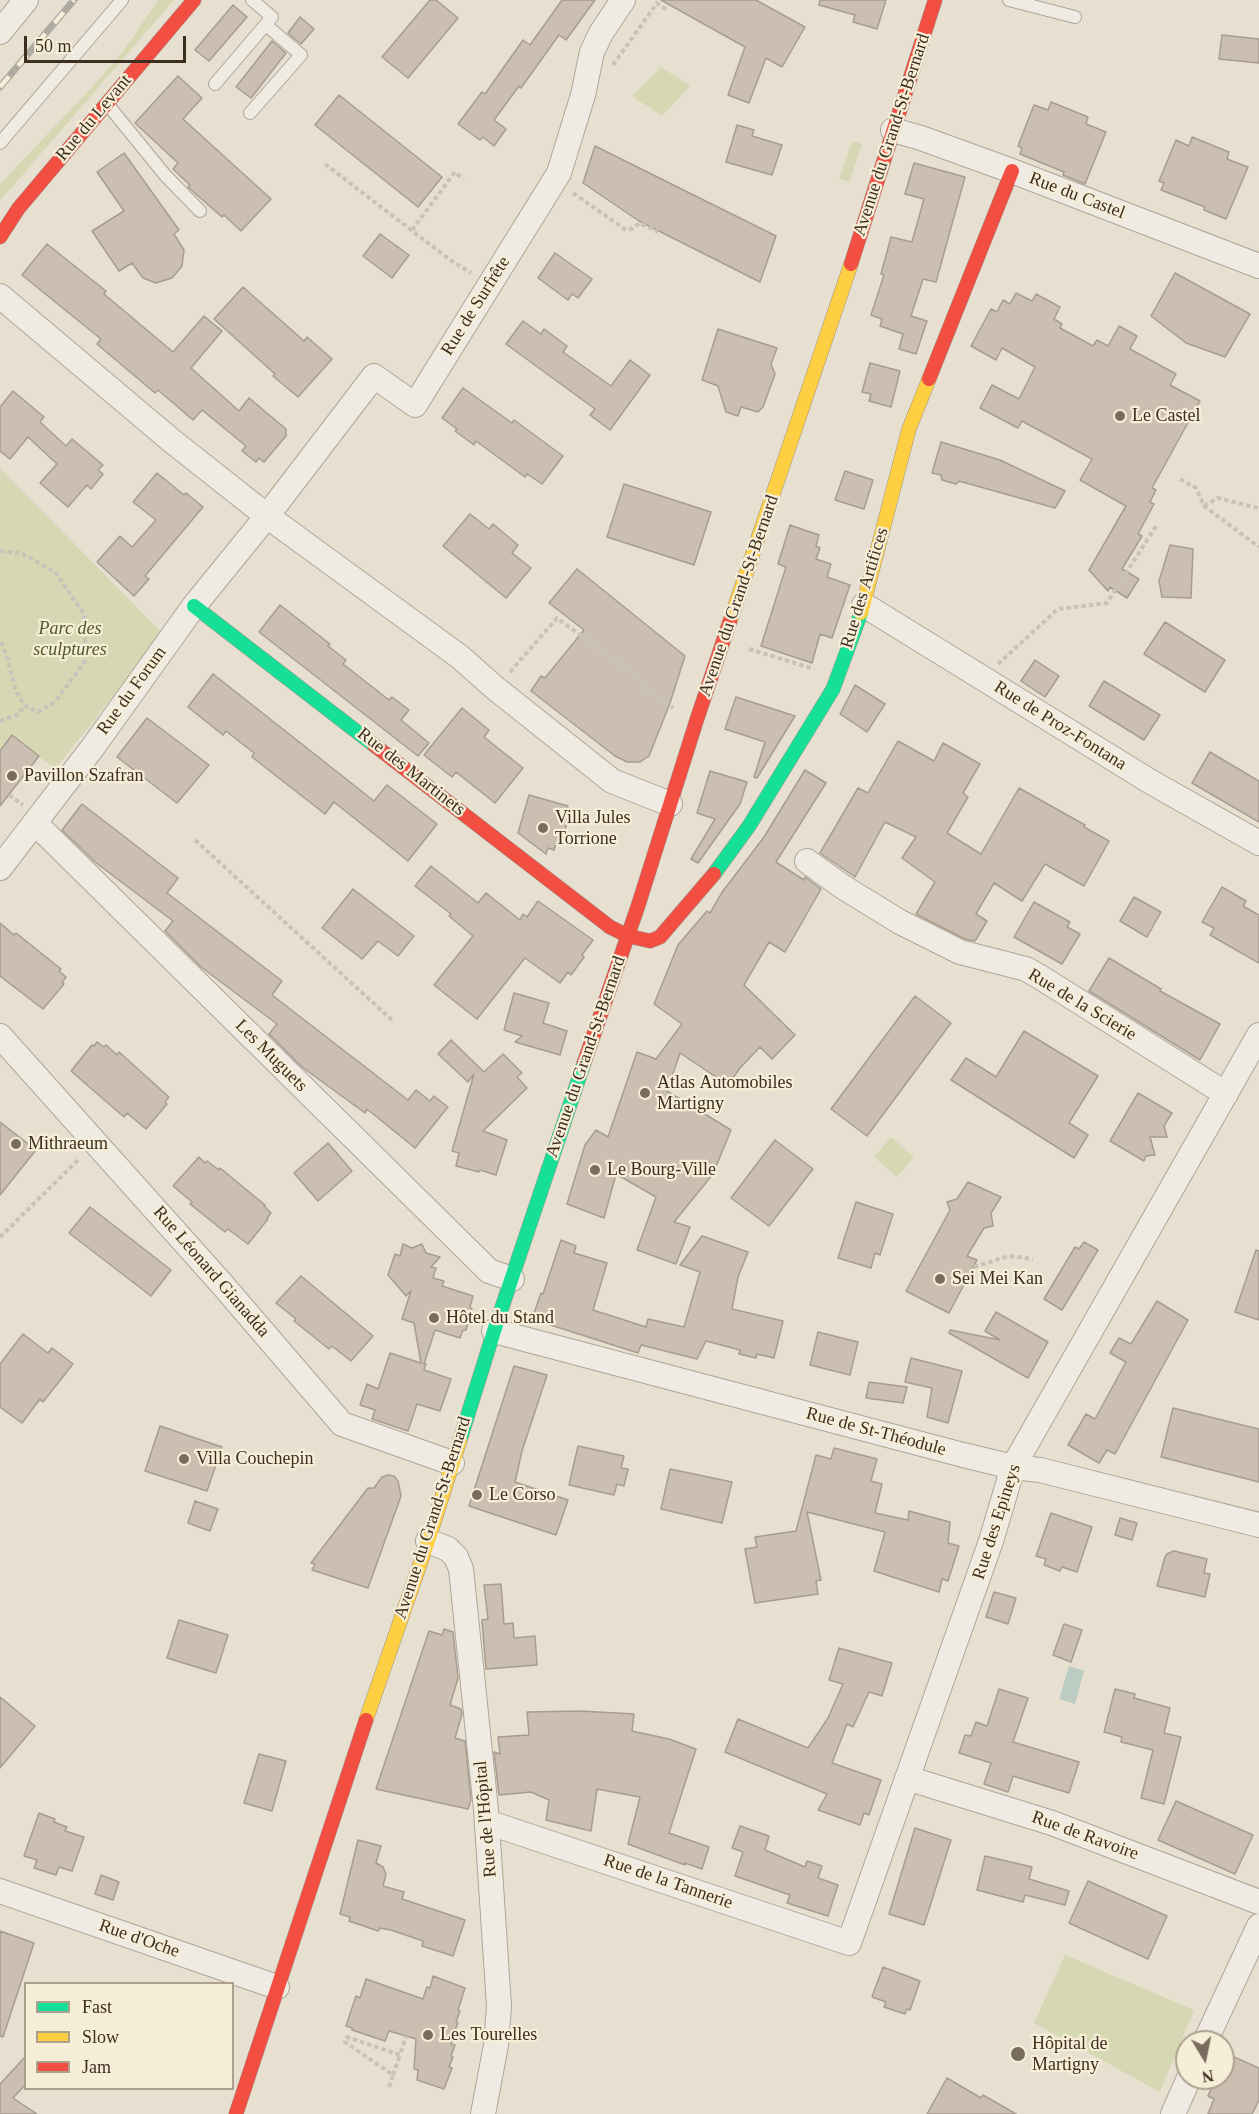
<!DOCTYPE html>
<html>
<head>
<meta charset="utf-8">
<style>
  body { margin:0 }
  #map { position:relative; width:1259px; height:2114px; overflow:hidden; background:#e7e0d1; font-family:"Times New Roman",serif }
  canvas { display:block }
  .legend { position:absolute; left:24px; top:1982px; width:210px; height:108px; box-sizing:border-box; background:#f7eed8; border:2px solid #ada18e; margin:0; padding:8px 10px; list-style:none; font-size:18px; color:#3d2e20 }
  .legend li { display:flex; align-items:center; gap:12px; height:30px }
  .legend b { width:30px; border:2px solid #ada18e }
  .north { position:absolute; left:1175px; top:2030px; width:60px; height:60px; box-sizing:border-box; background:#f7eed8; border:2px solid #ada18e; border-radius:50%; rotate:170deg; font-size:16px; font-weight:700; line-height:24px; text-align:center; color:#3d2e20 }
  .north::after { content:''; display:block; margin:auto; width:21px; height:27px; background:#786c5e; clip-path:polygon(50% 0,100% 100%,50% 72%,0 100%) }
  .scale { position:absolute; left:24px; top:36px; width:162px; height:27px; box-sizing:border-box; border:3px solid #3d2e20; border-top:0; padding-left:8px; font-size:18px; line-height:21px; white-space:nowrap; color:#3d2e20; -webkit-text-stroke:4px #f7eed8; paint-order:stroke }
</style>
</head>
<body>
<div id="map">
<canvas width="1259" height="2114"></canvas>
<ul class="legend">
<li><b style="height:8px;background:#16e098"></b>Fast</li>
<li><b style="height:8px;background:#ffcf43"></b>Slow</li>
<li><b style="height:8px;background:#f24e42"></b>Jam</li>
</ul>
<div class="north">N</div>
<div class="scale">50 m</div>
</div>
<script>
const ctx = document.querySelector('canvas').getContext('2d');
ctx.lineJoin = 'round';
function paint(path, color) { ctx.fillStyle = color; ctx.fill(path, 'evenodd'); }
const toPath = rows => new Path2D(rows.map(r => 'M' + r).join(''));
function stroke(path, color, width, dash) { ctx.strokeStyle = color; ctx.lineWidth = width; ctx.lineCap = dash ? 'butt' : 'round'; ctx.setLineDash(dash || []); ctx.stroke(path); }
function label(font, color, halo, rows, align = 'center') {
  ctx.font = font + ' "Times New Roman",serif'; ctx.lineWidth = 4.5; ctx.setLineDash([]); ctx.textBaseline = 'middle'; ctx.strokeStyle = halo; ctx.fillStyle = color; for (const [text, x, y, turn = 0] of rows) {
    ctx.save(); ctx.translate(x, y); ctx.rotate((+turn || 0) * Math.PI / 180); ctx.textAlign = isNaN(turn) ? turn : align; if (halo) ctx.strokeText(text, 0, 0); ctx.fillText(text, 0, 0); ctx.restore();
  }
}
paint(toPath([
  [158,0,174,0,0,201,0,184,94,85,122,53],
  [661,67,690,86,662,116,632,96],
  [852,141,862,144,849,182,839,179],
  [0,468,163,634,55,769,12,735,0,751],
  [891,1137,914,1157,897,1177,874,1157],
  [1065,1955,1194,2010,1160,2092,1034,2023]
]), '#d6d7b3');
paint(toPath([
  [1069,1666,1084,1671,1075,1704,1059,1699]
]), '#bcccc2');
const building = toPath([
  [430,0,436,0,458,18,408,78,382,57,430,0],
  [562,0,595,0,566,40,559,35,521,88,519,86,494,120,506,129,494,146,483,137,480,140,458,124,482,92,485,94,523,40,530,45,562,0],
  [661,0,756,0,805,27,782,67,766,58,749,103,728,95,745,47,661,0],
  [820,0,886,0,877,29,853,22,855,15,819,5,820,0],
  [233,5,247,17,209,61,195,50,233,5],
  [300,17,314,29,301,44,288,33,300,17],
  [1222,35,1259,39,1259,63,1219,59,1222,35],
  [272,41,286,53,251,98,236,87,272,41],
  [178,76,202,98,183,119,271,199,241,231,224,215,222,217,188,187,190,185,173,169,178,163,135,123,178,76],
  [339,95,442,177,418,207,315,125,339,95],
  [1051,102,1088,117,1086,124,1106,132,1085,184,1063,175,1064,172,1020,154,1022,148,1018,146,1034,105,1048,110,1051,102],
  [737,125,754,130,752,136,782,145,772,175,726,162,737,125],
  [1192,137,1229,152,1227,159,1248,167,1226,219,1204,210,1205,207,1161,190,1164,183,1159,181,1176,140,1189,146,1192,137],
  [595,146,776,236,760,282,639,221,583,183,595,146],
  [124,153,179,230,174,234,184,250,182,266,172,278,156,283,143,278,132,263,119,271,92,231,124,211,97,172,124,153],
  [914,163,965,177,936,282,923,279,911,316,927,321,916,354,899,349,903,334,880,326,882,319,871,315,884,275,881,274,891,237,912,242,924,199,905,194,914,163],
  [380,234,409,255,392,278,363,256,380,234],
  [47,244,106,291,104,294,173,352,204,316,222,331,191,368,239,411,249,398,286,429,286,436,264,462,259,458,256,462,242,451,246,446,202,410,193,420,158,390,155,393,97,344,101,339,22,275,47,244],
  [555,253,592,279,578,298,572,294,568,300,538,278,555,253],
  [1175,273,1250,314,1225,357,1186,343,1151,316,1175,273],
  [243,287,304,341,307,337,332,359,298,397,273,376,275,374,214,319,243,287],
  [1016,293,1032,301,1036,294,1060,307,1054,319,1062,324,1060,328,1093,346,1097,340,1108,346,1119,326,1137,336,1130,349,1176,374,1170,385,1200,401,1152,488,1156,490,1150,502,1154,504,1138,534,1142,536,1122,569,1139,579,1127,598,1110,587,1108,591,1089,570,1126,506,1080,480,1092,459,1022,421,1018,428,980,408,992,385,1019,399,1035,367,1002,348,996,360,971,346,991,309,997,312,1003,300,1010,304,1016,293],
  [523,321,541,334,544,329,567,346,563,352,611,386,630,360,650,375,610,430,590,415,595,409,506,344,523,321],
  [718,329,777,348,771,364,775,374,763,407,758,412,741,407,738,416,726,412,718,386,702,380,718,329],
  [870,363,900,371,891,407,869,401,871,394,862,392,870,363],
  [463,388,512,423,514,420,563,456,542,484,527,474,525,477,476,441,474,445,455,431,457,429,442,418,463,388],
  [13,391,44,417,40,422,66,446,72,439,103,465,98,470,103,474,91,489,87,485,68,507,40,483,57,464,28,437,10,459,0,451,0,407,13,391],
  [941,442,1000,460,1065,491,1055,508,959,481,956,484,942,480,941,475,932,473,941,442],
  [845,471,873,480,864,509,835,500,845,471],
  [157,473,184,495,186,493,203,507,145,576,149,579,134,596,97,562,120,536,132,547,156,520,133,502,157,473],
  [624,484,711,512,694,565,607,537,624,484],
  [470,514,489,529,493,524,518,545,512,553,531,568,506,598,443,546,470,514],
  [790,525,819,535,816,546,820,548,816,559,831,564,827,577,850,585,832,638,820,634,812,663,761,646,786,567,778,564,790,525],
  [1170,545,1193,549,1191,598,1162,597,1159,581,1170,545],
  [577,569,685,656,670,703,649,756,640,762,627,762,615,756,531,691,541,676,545,678,584,630,549,603,577,569],
  [280,605,330,644,328,646,346,660,343,664,389,700,392,697,409,710,401,720,429,743,418,756,259,632,280,605],
  [1165,622,1225,660,1205,692,1144,654,1165,622],
  [1035,660,1059,676,1045,697,1021,681,1035,660],
  [213,674,374,801,387,785,437,824,408,861,334,802,325,814,252,757,254,753,226,731,223,735,188,707,213,674],
  [1104,681,1160,715,1144,740,1089,706,1104,681],
  [855,685,885,704,867,732,840,714,855,685],
  [736,697,795,716,757,778,754,777,765,742,725,729,736,697],
  [462,708,489,730,484,737,523,768,495,803,456,772,452,777,424,755,462,708],
  [147,718,209,765,177,803,117,757,147,718],
  [12,735,39,756,0,806,0,751,12,735],
  [898,741,934,761,943,743,980,764,963,793,968,797,947,833,981,854,1019,788,1085,825,1084,827,1109,841,1084,886,1045,864,1022,901,994,883,976,914,987,921,975,941,965,939,916,914,935,882,902,858,916,837,885,822,855,877,820,853,858,788,868,793,898,741],
  [1210,752,1259,781,1259,822,1192,783,1210,752],
  [805,770,826,783,776,862,804,880,805,877,821,889,785,952,769,942,744,985,795,1035,772,1059,760,1047,740,1068,728,1085,680,1053,667,1091,731,1130,713,1174,674,1222,690,1227,676,1264,637,1250,656,1197,616,1174,604,1218,567,1204,585,1145,596,1130,608,1137,637,1052,656,1059,682,1024,654,1004,678,945,707,911,710,913,723,891,764,837,805,770],
  [710,771,747,782,740,804,698,863,691,859,715,819,697,813,710,771],
  [529,795,568,806,564,818,568,819,561,844,556,843,554,850,548,848,546,854,518,833,529,795],
  [82,804,178,878,167,893,282,981,272,995,408,1100,416,1090,430,1101,434,1096,448,1107,415,1148,367,1109,365,1113,302,1067,269,1034,277,1024,201,967,165,931,173,921,95,862,62,830,82,804],
  [431,866,478,903,486,893,520,920,523,914,527,917,538,901,593,940,582,955,584,957,571,975,568,972,560,983,525,958,477,1019,434,985,473,936,449,916,451,914,415,886,431,866],
  [1222,887,1246,901,1243,906,1259,915,1259,963,1210,935,1214,928,1202,922,1222,887],
  [353,889,414,936,398,956,378,941,362,959,322,928,353,889],
  [1134,897,1161,912,1147,937,1120,921,1134,897],
  [1034,902,1070,922,1067,927,1080,934,1062,964,1014,937,1034,902],
  [0,923,14,935,16,933,61,969,59,971,66,977,62,983,64,984,43,1009,0,976,0,923],
  [1109,958,1161,989,1160,991,1220,1024,1200,1060,1089,991,1109,958],
  [514,993,549,1003,543,1023,567,1031,560,1055,515,1042,522,1036,504,1030,514,993],
  [915,996,951,1023,867,1136,831,1109,915,996],
  [1024,1031,1098,1076,1069,1123,1088,1135,1074,1158,951,1080,966,1058,996,1077,1024,1031],
  [451,1040,484,1072,503,1054,522,1073,517,1077,527,1088,483,1131,507,1140,496,1175,480,1170,479,1172,456,1166,459,1153,452,1151,474,1074,468,1082,438,1054,451,1040],
  [97,1042,104,1047,106,1045,117,1055,119,1052,169,1097,165,1102,167,1104,146,1129,127,1113,124,1117,71,1071,92,1045,94,1046,97,1042],
  [1138,1093,1172,1113,1164,1126,1167,1137,1150,1137,1155,1155,1146,1156,1144,1161,1110,1141,1138,1093],
  [0,1122,36,1150,0,1195,0,1122],
  [775,1140,813,1169,769,1226,731,1198,775,1140],
  [328,1143,352,1171,318,1201,294,1173,328,1143],
  [199,1157,205,1163,207,1161,219,1170,220,1168,265,1205,264,1206,271,1213,267,1218,268,1219,248,1244,228,1229,225,1232,190,1204,192,1202,173,1186,199,1157],
  [968,1182,1001,1197,991,1213,993,1226,984,1228,967,1256,977,1260,949,1313,906,1291,950,1210,947,1202,957,1199,968,1182],
  [856,1202,893,1214,880,1255,875,1253,871,1268,838,1258,856,1202],
  [90,1207,171,1270,151,1296,69,1233,90,1207],
  [702,1236,748,1252,738,1277,732,1309,783,1321,774,1358,757,1354,756,1358,739,1354,740,1350,706,1341,697,1359,641,1345,638,1353,532,1319,541,1293,543,1294,561,1240,576,1246,574,1253,607,1263,593,1310,646,1327,648,1319,684,1327,700,1272,680,1265,702,1236],
  [1084,1242,1098,1250,1062,1310,1044,1299,1075,1247,1079,1249,1084,1242],
  [403,1244,412,1248,422,1244,426,1253,440,1257,431,1267,436,1268,433,1278,444,1281,442,1286,473,1296,470,1307,472,1309,466,1330,463,1330,460,1338,435,1330,424,1364,426,1364,424,1370,451,1379,440,1411,417,1404,408,1431,372,1419,375,1410,360,1405,367,1384,378,1389,390,1353,421,1363,414,1323,402,1319,411,1291,406,1296,388,1275,395,1254,400,1256,403,1244],
  [1256,1250,1259,1251,1259,1320,1235,1312,1256,1250],
  [301,1276,373,1336,351,1361,332,1346,329,1349,294,1321,296,1319,276,1303,301,1276],
  [1157,1301,1188,1320,1115,1454,1107,1450,1099,1463,1068,1445,1086,1414,1095,1419,1126,1362,1110,1353,1119,1338,1131,1344,1157,1301],
  [996,1312,1048,1342,1028,1378,949,1333,950,1330,1000,1340,985,1331,996,1312],
  [818,1332,858,1342,850,1375,810,1365,818,1332],
  [23,1334,48,1353,52,1348,73,1364,43,1402,40,1399,22,1423,0,1407,0,1364,23,1334],
  [911,1358,962,1371,948,1423,927,1417,932,1388,905,1382,911,1358],
  [514,1366,547,1375,522,1451,515,1482,568,1500,556,1535,469,1506,514,1366],
  [869,1382,907,1387,903,1403,866,1398,869,1382],
  [1173,1408,1259,1429,1259,1482,1161,1457,1173,1408],
  [160,1426,222,1447,207,1491,145,1471,160,1426],
  [578,1446,624,1456,621,1468,628,1469,624,1486,617,1484,614,1495,569,1485,578,1446],
  [834,1448,877,1459,871,1481,882,1484,875,1513,908,1520,909,1511,950,1522,948,1543,959,1546,948,1581,942,1579,939,1592,874,1571,885,1532,807,1512,821,1580,816,1581,818,1594,755,1603,745,1549,757,1547,755,1537,796,1531,816,1455,831,1459,834,1448],
  [670,1469,732,1482,722,1523,661,1509,670,1469],
  [388,1475,394,1476,398,1481,401,1496,368,1588,312,1570,315,1564,311,1563,368,1488,374,1488,382,1477,388,1475],
  [195,1501,218,1509,210,1531,188,1523,195,1501],
  [1051,1513,1092,1527,1077,1572,1062,1567,1060,1571,1044,1565,1046,1559,1036,1556,1051,1513],
  [1120,1518,1137,1523,1132,1540,1115,1535,1120,1518],
  [1174,1551,1207,1559,1204,1573,1210,1574,1205,1597,1157,1586,1165,1557,1167,1554,1174,1551],
  [501,1584,504,1624,513,1623,514,1638,535,1636,537,1665,486,1669,482,1620,488,1619,484,1585,501,1584],
  [994,1592,1016,1598,1008,1624,986,1617,994,1592],
  [179,1620,228,1635,216,1673,167,1658,179,1620],
  [1064,1624,1082,1630,1071,1662,1053,1655,1064,1624],
  [444,1629,453,1632,458,1678,450,1705,461,1709,462,1714,455,1738,465,1741,471,1800,468,1809,376,1789,429,1631,442,1635,444,1629],
  [839,1648,892,1663,882,1696,869,1692,853,1727,847,1724,832,1763,881,1780,869,1815,864,1813,860,1825,818,1810,827,1794,725,1752,738,1719,808,1748,828,1718,843,1684,829,1680,839,1648],
  [999,1689,1028,1698,1013,1742,1079,1762,1069,1793,1013,1776,1008,1792,984,1784,991,1763,959,1753,965,1735,971,1736,976,1722,987,1726,999,1689],
  [1115,1689,1135,1694,1134,1698,1170,1708,1164,1733,1181,1737,1164,1804,1141,1798,1153,1750,1121,1742,1122,1737,1104,1732,1115,1689],
  [0,1697,35,1726,0,1768,0,1697],
  [580,1711,634,1714,632,1731,669,1739,696,1749,669,1833,709,1847,702,1869,685,1863,685,1865,628,1844,640,1797,597,1789,591,1831,546,1820,549,1800,531,1792,499,1795,494,1752,500,1754,498,1737,529,1735,527,1712,580,1711],
  [259,1754,286,1761,272,1811,244,1803,259,1754],
  [1176,1801,1253,1835,1235,1874,1158,1840,1176,1801],
  [39,1813,55,1819,54,1822,67,1827,65,1831,84,1837,72,1871,59,1867,56,1875,34,1868,37,1860,24,1856,39,1813],
  [740,1826,769,1836,765,1850,805,1867,807,1861,822,1866,818,1878,838,1885,828,1916,787,1903,790,1895,735,1876,743,1852,732,1848,740,1826],
  [915,1828,951,1840,924,1925,889,1914,915,1828],
  [358,1840,381,1846,376,1863,383,1867,386,1874,383,1886,404,1892,402,1899,465,1920,453,1956,422,1946,423,1941,391,1930,380,1928,378,1931,349,1921,350,1917,340,1914,358,1840],
  [985,1856,1032,1867,1029,1879,1069,1891,1065,1905,1025,1895,1023,1902,977,1890,985,1856],
  [101,1875,119,1882,113,1900,95,1894,101,1875],
  [1088,1881,1167,1916,1148,1959,1069,1923,1088,1881],
  [0,1931,34,1943,3,2037,0,2036,0,1931],
  [883,1967,920,1981,910,2010,907,2009,905,2014,884,2007,886,2002,872,1997,883,1967],
  [433,1976,465,1988,458,2010,460,2011,456,2022,458,2023,454,2033,456,2033,451,2044,455,2045,451,2056,453,2057,449,2067,452,2068,444,2089,417,2080,418,2070,414,2069,416,2039,389,2031,385,2041,352,2030,352,2028,346,2026,356,1996,360,1998,366,1979,423,1999,427,1987,430,1988,433,1976],
  [1223,2052,1259,2068,1259,2100,1252,2114,1208,2114,1214,2099,1208,2096,1216,2078,1223,2078,1223,2052],
  [26,2056,26,2084,13,2098,37,2114,0,2114,0,2084,26,2056],
  [947,2078,981,2098,983,2095,1016,2114,927,2114,947,2078]
]);
paint(building, '#cbbfb2');
stroke(building, '#a89c90', 1.5);
const lane = toPath([
  [1009,0,1075,17],
  [215,84,272,17,252,0],
  [108,105,165,175,200,211],
  [250,113,301,55,266,25],
  [0,143,122,0]
]);
const street = toPath([
  [0,32,26,0],
  [893,130,921,138,1012,171,1259,266],
  [0,296,172,441,267,516,460,657,495,688,612,781,670,804],
  [864,605,1151,782,1259,843],
  [35,823,489,1271,512,1279],
  [807,861,843,887,900,922,960,952,1026,969,1040,977,1226,1094],
  [0,868,93,747,194,606,267,516,374,376,415,405,559,173,583,95,592,52,601,33,623,0],
  [0,1036,221,1283,342,1424,452,1463],
  [494,1331,963,1455,1013,1467,1040,1470,1259,1525],
  [428,1541,448,1549,456,1557,461,1569,486,1810,499,2006,496,2045,483,2114],
  [907,1778,1052,1823,1259,1902],
  [487,1822,849,1943,991,1541,1013,1467,1259,1035],
  [0,1891,277,1987],
  [1205,2042,1259,1926],
  [1173,2114,1189,2078]
]);
const fast = toPath([
  [194,606,374,745],
  [714,874,749,826,833,689,861,613],
  [460,1440,494,1331,584,1063]
]);
const slow = toPath([
  [861,613,909,429,929,379],
  [730,621,851,264],
  [366,1720,428,1541,460,1440]
]);
const jam = toPath([
  [0,237,18,209,194,0],
  [851,264,935,0],
  [929,379,1012,171],
  [374,745,610,927,628,936,650,941,660,937,714,874],
  [584,1063,638,906,697,719,730,621],
  [236,2114,366,1720]
]);
stroke(lane, '#ada599', 14);
stroke(street, '#ada599', 26);
stroke(fast, '#9c958a', 15);
stroke(slow, '#9c958a', 15);
stroke(jam, '#9c958a', 15);
stroke(toPath([
  [613,65,657,3,668,11],
  [325,164,449,259,471,273],
  [573,193,626,230,631,229,640,223,658,232],
  [412,230,455,172,463,179],
  [1180,479,1196,488,1204,506,1259,547],
  [1204,506,1218,498,1258,508,1259,511],
  [0,551,21,553,55,572,84,614,86,660,55,702,38,712,24,705,16,691,7,657,0,639],
  [749,649,814,669],
  [998,664,1058,609,1107,603,1156,526],
  [510,672,557,618,639,678,643,688,673,708],
  [0,721,19,714,24,705],
  [9,795,23,805],
  [195,840,392,1020],
  [0,1237,80,1158],
  [974,1267,1009,1256,1033,1259],
  [393,2075,400,2055],
  [389,2087,393,2075,345,2042,347,2037,400,2055,406,2036]
]), '#c8c2b9', 4, [4.5, 3]);
stroke(lane, '#efebe3', 12);
stroke(street, '#efebe3', 24);
stroke(fast, '#16e098', 14);
stroke(slow, '#ffcf43', 14);
stroke(jam, '#f24e42', 14);
const rail = toPath([
  [0,87,74,0]
]);
stroke(rail, '#afaaa2', 7);
stroke(rail, '#f7eed8', 4.5, [14]);
for (const [x, y, r, color] of [
  [1120,416,6,"#786c5e"],
  [12,776,6,"#786c5e"],
  [543,828,6,"#786c5e"],
  [645,1093,6,"#786c5e"],
  [16,1144,6,"#786c5e"],
  [595,1170,6,"#786c5e"],
  [940,1279,6,"#786c5e"],
  [434,1318,6,"#786c5e"],
  [184,1459,6,"#786c5e"],
  [477,1495,6,"#786c5e"],
  [428,2035,6,"#786c5e"],
  [1018,2054,8,"#786c5e"]
]) { const dot = new Path2D(); dot.arc(x, y, r, 0, 2 * Math.PI); ctx.fillStyle = color; ctx.fill(dot); stroke(dot, '#f7eed8', 2); }
label('18px', '#3d2e20', '#f7eed8', [
  ["Rue du Levant",94,118,-50],
  ["Avenue du Grand-St-Bernard",892,135,-72],
  ["Rue du Castel",1077,196,21],
  ["Rue de Surfrête",476,306,-58],
  ["Rue des Artifices",865,588,-73],
  ["Avenue du Grand-St-Bernard",739,596,-71],
  ["Rue du Forum",132,691,-54],
  ["Rue de Proz-Fontana",1060,726,32],
  ["Rue des Martinets",411,772,38],
  ["Rue de la Scierie",1082,1005,31],
  ["Les Muguets",271,1056,45],
  ["Avenue du Grand-St-Bernard",586,1057,-71],
  ["Rue Léonard Gianadda",211,1272,49],
  ["Rue de St-Théodule",876,1432,15],
  ["Avenue du Grand-St-Bernard",433,1518,-72],
  ["Rue des Epineys",997,1522,-72],
  ["Rue de l'Hôpital",486,1819,-95],
  ["Rue de Ravoire",1085,1836,20],
  ["Rue de la Tannerie",668,1882,19],
  ["Rue d'Oche",139,1939,19]
]);
label('18px', '#3d2e20', '#f7eed8', [
  ["Le Castel",1132,416],
  ["Pavillon Szafran",24,776],
  ["Villa Jules",555,818],
  ["Torrione",555,839],
  ["Atlas Automobiles",657,1083],
  ["Martigny",657,1104],
  ["Mithraeum",28,1144],
  ["Le Bourg-Ville",607,1170],
  ["Sei Mei Kan",952,1279],
  ["Hôtel du Stand",446,1318],
  ["Villa Couchepin",196,1459],
  ["Le Corso",489,1495],
  ["Les Tourelles",440,2035],
  ["Hôpital de",1032,2044],
  ["Martigny",1032,2065]
], 'left');
label('italic 18px', '#4d5a26', '#f7eed8', [
  ["Parc des",70,629],
  ["sculptures",70,650]
]);
</script>
</body>
</html>
